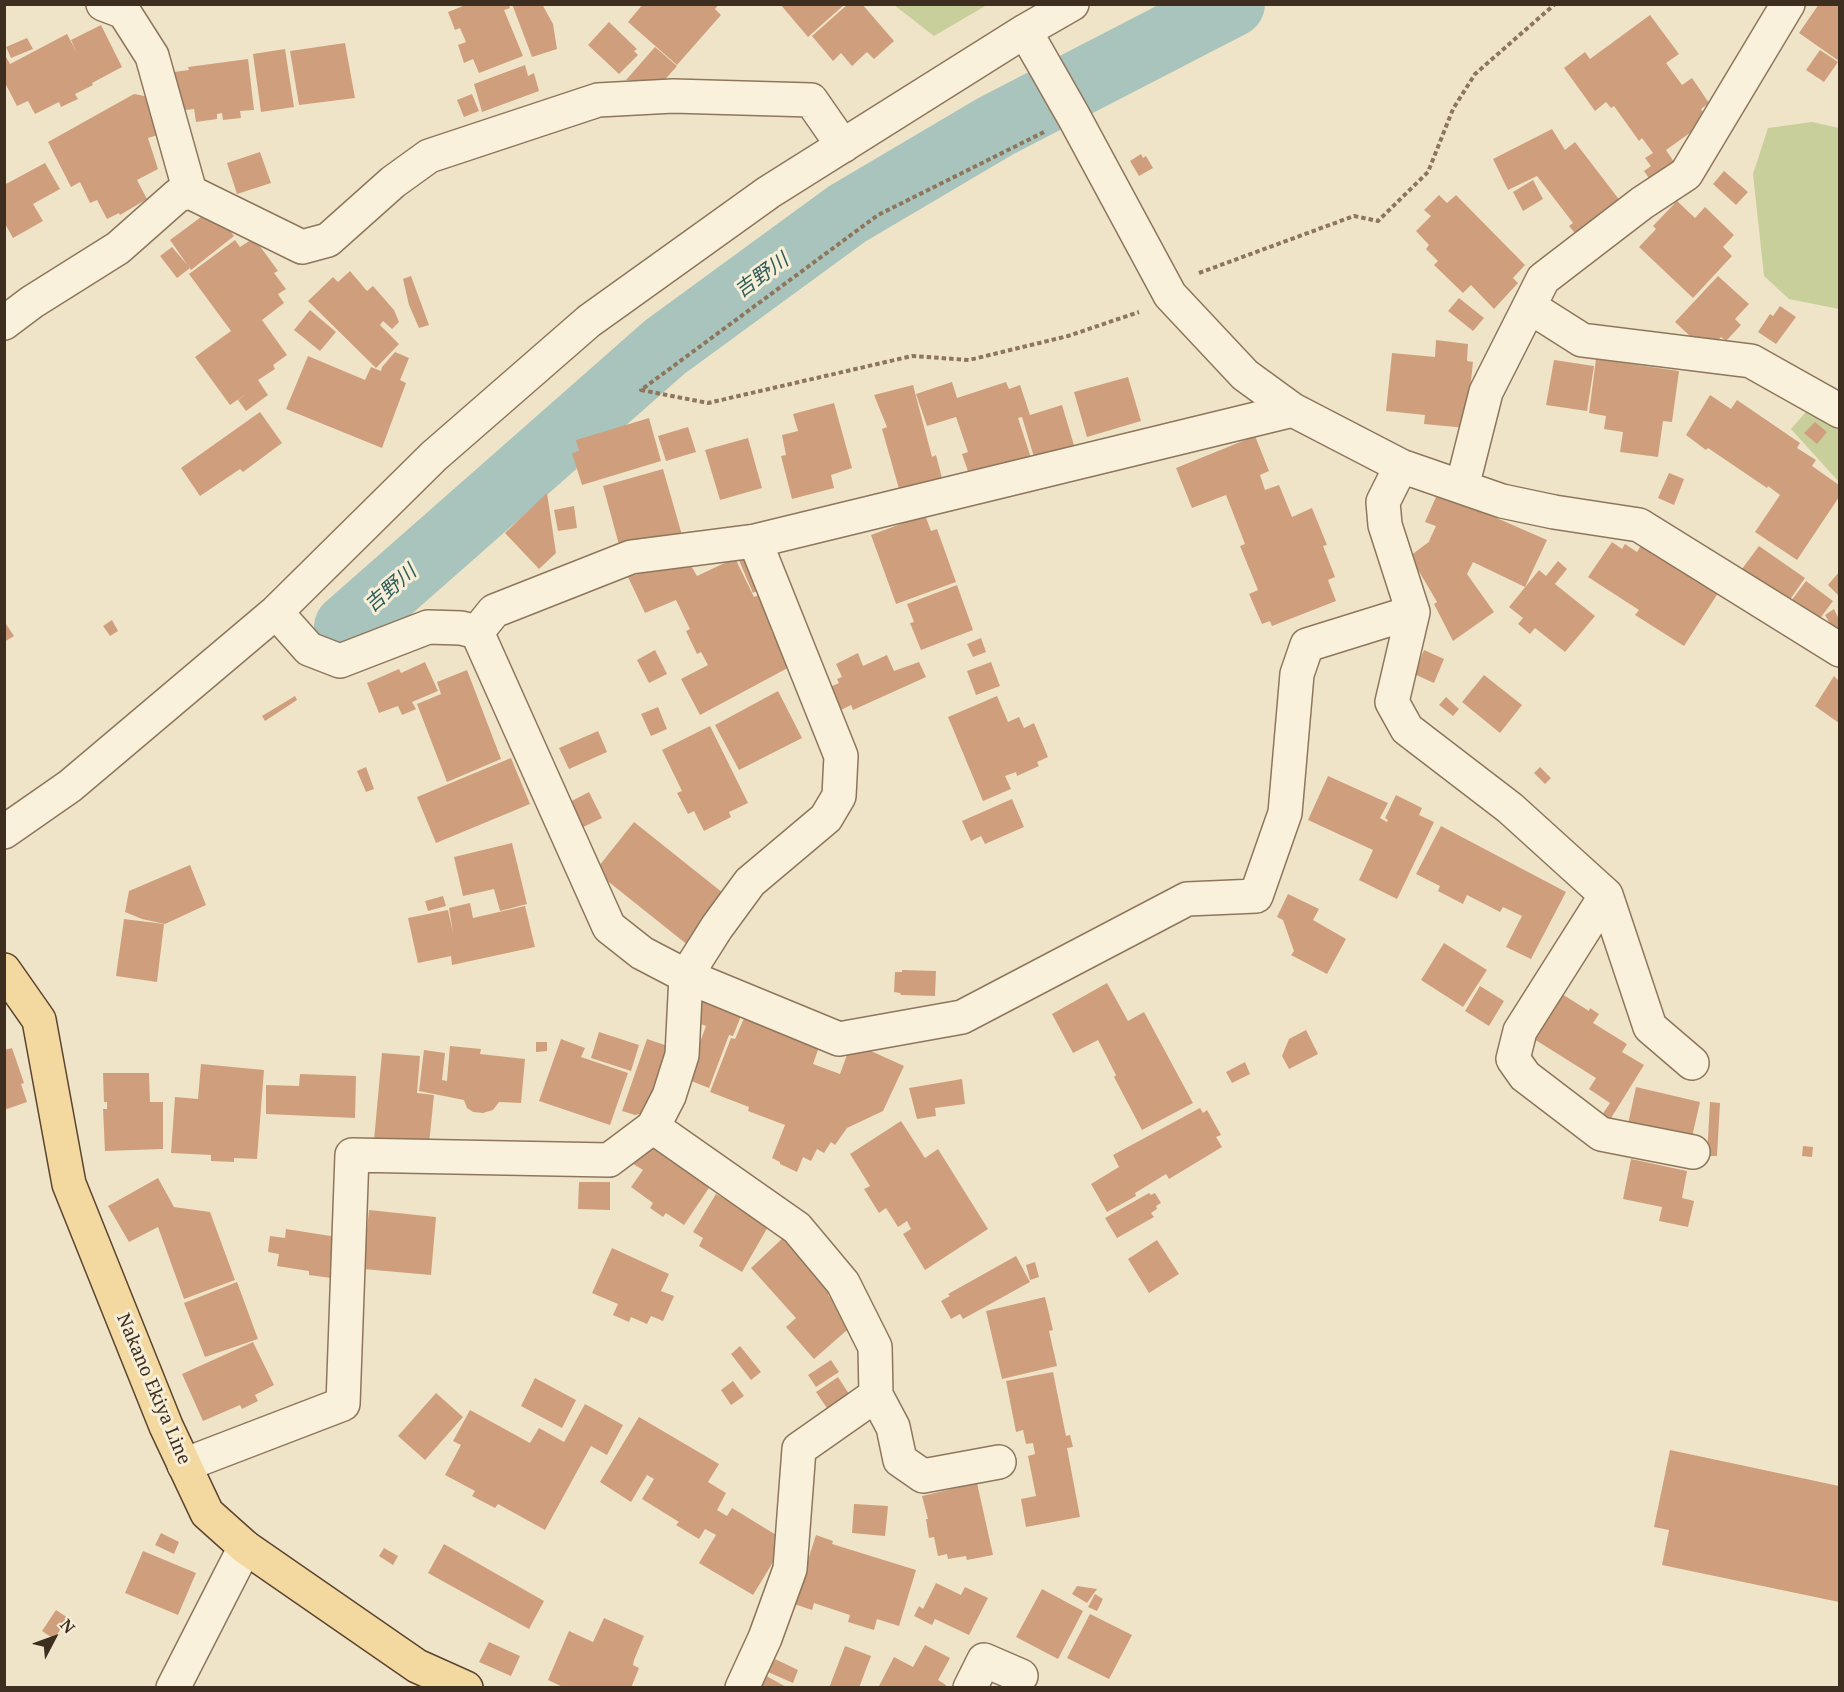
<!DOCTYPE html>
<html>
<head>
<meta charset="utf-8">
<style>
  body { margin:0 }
  #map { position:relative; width:1844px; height:1692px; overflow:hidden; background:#f0e4c8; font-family:"Noto Serif",serif }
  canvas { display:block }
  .frame { position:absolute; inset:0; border:6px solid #3d2e20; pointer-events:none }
  .north { position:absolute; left:24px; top:1608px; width:60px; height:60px; -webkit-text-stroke:4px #f7eed8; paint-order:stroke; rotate:49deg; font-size:16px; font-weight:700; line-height:24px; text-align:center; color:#3d2e20 }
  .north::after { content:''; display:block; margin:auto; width:21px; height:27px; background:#3d2e20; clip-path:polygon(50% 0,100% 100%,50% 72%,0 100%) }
</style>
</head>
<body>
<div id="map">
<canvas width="1844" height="1692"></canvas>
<div class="frame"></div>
<div class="north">N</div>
</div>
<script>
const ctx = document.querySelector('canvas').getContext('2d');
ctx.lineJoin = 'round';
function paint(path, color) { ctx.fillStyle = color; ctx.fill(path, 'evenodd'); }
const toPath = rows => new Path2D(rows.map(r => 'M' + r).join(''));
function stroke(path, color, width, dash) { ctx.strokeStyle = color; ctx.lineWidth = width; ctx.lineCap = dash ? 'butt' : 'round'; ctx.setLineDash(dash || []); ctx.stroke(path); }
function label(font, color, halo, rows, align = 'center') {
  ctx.font = font + ' "Noto Serif","Noto Sans JP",serif'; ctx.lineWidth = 6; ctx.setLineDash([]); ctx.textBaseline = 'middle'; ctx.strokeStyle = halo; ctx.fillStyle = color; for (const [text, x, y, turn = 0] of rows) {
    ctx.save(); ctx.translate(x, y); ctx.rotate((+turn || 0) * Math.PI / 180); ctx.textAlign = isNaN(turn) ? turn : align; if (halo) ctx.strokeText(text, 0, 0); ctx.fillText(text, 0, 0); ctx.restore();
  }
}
paint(toPath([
  [894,5,987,5,934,36],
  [1812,122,1839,128,1839,309,1789,299,1764,276,1753,174,1768,128],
  [1811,406,1839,429,1839,482,1791,429]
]), '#c9cf9b');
stroke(toPath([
  [347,627,665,347,847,214,996,126,1232,4]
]), '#a9c4bc', 66);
paint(toPath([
  [468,4,508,4,510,8,504,10,523,56,479,73,473,59,464,63,458,45,466,42,460,28,455,30,448,12],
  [512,4,542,4,553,24,557,49,532,57],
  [643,4,719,4,715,9,721,15,677,65,628,22],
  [780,4,845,4,808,37],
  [848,4,862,4,894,41,874,59,867,52,852,66,841,53,833,61,812,36],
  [1819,4,1839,4,1839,61,1799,33],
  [1650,15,1679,54,1666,63,1682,85,1692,78,1709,103,1701,109,1708,120,1666,150,1676,165,1651,181,1644,171,1651,166,1645,158,1653,153,1642,138,1639,141,1614,106,1611,108,1606,102,1595,111,1564,68,1585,52,1590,59],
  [609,22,637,49,634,51,638,55,619,74,588,45],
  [101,25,122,67,92,83,93,85,75,94,78,99,61,107,59,102,35,114,28,101,17,106,4,81,4,53,10,64,67,34,77,53,71,40],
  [27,38,33,49,11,58,6,47],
  [345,43,355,98,299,105,290,51],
  [655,47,677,66,662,83,626,80],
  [285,49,294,107,261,112,253,54],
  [1820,50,1838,62,1824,82,1806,70],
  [248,59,254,110,240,111,241,118,223,120,222,113,217,114,217,119,196,122,194,109,176,111,177,88,174,72,189,70,188,67],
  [525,65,528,76,534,73,539,91,482,112,474,84],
  [134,94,150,97,161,134,148,138,158,169,137,180,147,199,120,215,119,213,107,219,97,200,90,203,80,182,71,187,48,142],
  [472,94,479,111,464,117,457,100],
  [1552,129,1565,150,1575,142,1621,202,1579,238,1569,226,1573,223,1537,176,1508,190,1493,159],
  [260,152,271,183,237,194,227,163],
  [1141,154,1143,158,1146,156,1153,168,1139,176,1130,161],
  [45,163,60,189,33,204,43,221,13,238,4,222,4,185],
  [1724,171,1748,192,1736,205,1713,184],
  [1533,180,1543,199,1523,211,1513,192],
  [1439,195,1447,203,1456,195,1525,265,1513,278,1518,283,1494,309,1471,285,1463,293,1434,265,1438,261,1426,249,1429,245,1416,231,1431,216,1424,210],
  [1677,201,1695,218,1705,207,1734,235,1723,247,1732,256,1693,298,1639,247,1656,229,1653,226],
  [213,208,234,236,191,270,170,240],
  [254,238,278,271,274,273,286,289,278,294,284,303,262,320,287,355,273,365,275,369,258,380,268,395,246,411,238,400,249,392,230,405,195,357,231,331,189,274,235,240,240,247],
  [172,247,190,268,177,278,160,256],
  [350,271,367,291,373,286,394,310,399,322,392,329,383,321,380,325,399,344,376,368,308,301,333,277,338,282],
  [411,276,429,325,419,328,409,305,403,279],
  [1718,276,1749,304,1735,319,1741,325,1726,341,1721,337,1707,352,1675,322],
  [1459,298,1484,318,1473,331,1448,311],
  [1780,306,1796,317,1776,344,1758,332,1770,314,1773,316],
  [310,310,336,332,320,351,294,330],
  [1436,340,1468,344,1467,361,1473,362,1466,428,1424,424,1425,415,1386,411,1392,353,1435,357],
  [395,352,409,358,400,380,406,383,382,448,286,409,308,356,365,380,371,367,381,371,382,367],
  [1596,359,1679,371,1672,422,1663,421,1658,457,1620,452,1623,432,1604,429,1606,416,1589,413],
  [1554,360,1594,366,1587,411,1546,405],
  [1128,377,1141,421,1087,437,1074,392],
  [952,382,957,398,1006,382,1009,389,1020,385,1030,415,1062,405,1076,452,1036,464,1022,417,1018,418,1033,464,971,480,962,454,968,452,956,417,927,426,916,394],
  [913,385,932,457,936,455,942,478,899,489,882,429,887,427,874,395],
  [1710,395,1731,409,1737,400,1800,443,1797,448,1816,460,1812,466,1839,485,1839,497,1797,560,1755,532,1780,495,1768,486,1767,488,1708,448,1706,450,1686,435],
  [834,403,852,468,831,475,834,488,792,499,781,456,786,455,782,435,798,431,793,414],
  [260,412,282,443,243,472,240,469,200,496,181,468],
  [649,418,661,461,582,485,572,453,579,451,576,440],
  [1815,422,1827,432,1817,444,1804,433],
  [688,427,696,452,666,461,658,436],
  [1255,436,1269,471,1260,475,1265,490,1279,485,1292,517,1312,508,1327,545,1323,546,1335,577,1328,580,1336,601,1272,626,1270,621,1262,624,1249,594,1258,590,1240,546,1245,544,1226,495,1192,508,1176,468],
  [748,438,762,488,720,500,705,450],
  [663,469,684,542,622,556,603,486],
  [1669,473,1684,479,1674,505,1658,498],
  [1440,488,1476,503,1492,516,1547,540,1525,587,1473,562,1467,574,1494,612,1453,641,1434,604,1437,602,1410,556,1430,541,1429,541,1436,526,1425,522],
  [547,493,556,553,539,569,505,533],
  [574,506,577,528,558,531,554,510],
  [925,515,931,531,937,529,956,582,896,604,871,535],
  [1612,542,1622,549,1625,544,1637,552,1643,542,1720,590,1684,646,1635,615,1639,610,1588,577],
  [1759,546,1805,578,1789,601,1742,569],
  [746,554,761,589,753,593,738,558],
  [735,558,754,597,763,593,780,626,771,631,772,632,778,629,797,663,700,715,681,679,708,665,701,652,697,654,686,631,690,629,676,600,645,613,628,577,672,564,689,562,697,576],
  [1558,561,1567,569,1555,584,1595,616,1565,652,1535,628,1530,634,1518,624,1523,618,1509,607,1539,570,1546,576],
  [1839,572,1839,596,1828,585],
  [1806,581,1833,601,1818,621,1791,601],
  [957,585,973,630,921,650,910,623,914,622,907,604],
  [1834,609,1839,619,1839,635,1837,636,1825,615],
  [112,620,118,631,110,636,103,626],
  [4,621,14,636,4,642],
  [981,638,986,652,973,657,967,644],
  [655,650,667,674,649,683,637,660],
  [1424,650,1444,659,1434,683,1414,674],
  [858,653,863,666,887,655,894,671,919,662,926,677,853,710,851,705,839,711,828,688,839,683,837,679,842,677,836,664],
  [425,662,438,691,412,702,416,709,402,715,398,706,379,713,367,683,399,669,401,673],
  [991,662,1000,686,976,695,967,671],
  [467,670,501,759,447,782,417,704,441,694,437,682],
  [1484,675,1522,705,1500,733,1462,702],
  [1834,676,1839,681,1839,723,1815,706],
  [778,691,802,738,739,770,715,725],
  [295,696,297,700,265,721,262,716],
  [997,696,1008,722,1019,717,1024,728,1034,723,1048,757,1037,762,1039,766,1017,776,1016,772,1005,776,1011,789,983,801,948,717],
  [1446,697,1459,709,1453,716,1439,705],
  [658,707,667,729,651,736,641,714],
  [710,726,748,803,729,812,731,817,704,831,694,811,688,814,677,793,682,791,662,750],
  [598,731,607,752,569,769,559,748],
  [511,758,530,804,436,843,417,797],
  [366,767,374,789,366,792,357,771],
  [1540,767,1551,778,1545,784,1534,773],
  [1328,776,1388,803,1380,818,1387,822,1388,820,1385,818,1396,795,1422,808,1419,815,1434,822,1397,899,1359,880,1373,850,1308,820],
  [589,792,602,818,577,830,564,805],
  [1012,799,1024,827,985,844,981,836,971,841,962,821],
  [634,822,728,897,689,946,595,871],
  [1441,826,1566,892,1531,959,1506,947,1522,916,1503,907,1500,912,1467,895,1463,904,1438,891,1440,886,1416,874],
  [512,843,527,904,500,911,494,889,463,896,454,857],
  [190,865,206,905,165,924,142,919,125,912,129,891],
  [1288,894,1319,909,1313,920,1346,939,1327,974,1291,955,1294,951,1283,920,1277,917],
  [443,896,446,906,428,911,425,901],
  [470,903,473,918,525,906,535,947,452,965,451,956,418,963,408,918,448,910,453,933,449,908],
  [124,919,164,924,157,982,116,976],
  [1444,943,1487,970,1463,1007,1421,980],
  [902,970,936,971,935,996,901,995,900,993,894,992,895,972,902,972],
  [1107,983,1128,1021,1144,1012,1193,1103,1142,1130,1114,1077,1116,1075,1098,1040,1073,1053,1052,1014],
  [1480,986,1504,1001,1489,1026,1465,1011],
  [1562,994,1589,1011,1590,1008,1599,1014,1593,1023,1627,1044,1622,1052,1644,1065,1608,1123,1600,1118,1610,1103,1589,1089,1596,1078,1534,1039],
  [702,996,743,1011,733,1036,729,1035,709,1088,686,1079,706,1026,698,1023,695,1016],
  [745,1016,820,1044,813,1064,840,1074,848,1052,871,1051,904,1066,883,1111,847,1128,835,1145,831,1142,824,1153,817,1149,811,1161,803,1157,797,1172,780,1164,780,1162,772,1158,785,1125,748,1111,749,1107,710,1092,731,1038,735,1039],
  [1306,1030,1318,1054,1289,1069,1282,1056,1289,1039],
  [599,1032,639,1045,631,1071,591,1058],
  [561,1039,585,1048,581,1057,628,1073,610,1125,539,1101],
  [647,1039,671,1047,649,1112,635,1115,622,1111],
  [536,1042,547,1042,547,1051,536,1052],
  [450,1046,481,1049,480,1054,525,1059,521,1103,499,1102,493,1110,483,1113,473,1112,467,1108,464,1100,419,1091,424,1050,445,1053,442,1080,447,1081],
  [12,1048,24,1083,21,1084,27,1102,4,1110,4,1050],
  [382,1053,420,1056,417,1093,434,1095,429,1144,374,1140],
  [1245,1062,1250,1074,1232,1083,1226,1072],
  [201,1064,264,1070,257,1159,234,1158,234,1162,211,1161,211,1155,171,1153,175,1097,198,1099],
  [103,1073,149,1073,150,1102,163,1102,163,1149,105,1151,103,1109,107,1109,107,1102,104,1102],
  [300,1074,356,1076,355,1118,266,1114,266,1085,299,1086],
  [962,1079,965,1104,935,1108,936,1116,917,1119,909,1088],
  [1636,1087,1700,1102,1692,1137,1628,1124],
  [1710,1102,1720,1103,1717,1156,1707,1156],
  [1200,1108,1203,1113,1207,1110,1221,1135,1216,1137,1222,1147,1169,1179,1166,1174,1135,1193,1136,1196,1107,1212,1091,1184,1119,1167,1113,1155],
  [901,1121,925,1158,938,1149,988,1229,925,1270,903,1234,911,1229,907,1221,898,1227,886,1208,879,1213,864,1189,870,1186,850,1154],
  [646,1138,713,1182,684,1225,666,1213,663,1217,650,1208,653,1203,631,1187,643,1170,630,1162],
  [1803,1146,1813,1147,1812,1157,1802,1156],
  [1631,1159,1687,1171,1682,1198,1694,1201,1688,1227,1659,1221,1662,1207,1623,1199],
  [158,1178,174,1207,210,1212,235,1280,184,1299,158,1227,129,1242,108,1206],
  [579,1182,610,1182,610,1210,578,1209],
  [1149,1193,1151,1195,1155,1193,1161,1203,1156,1206,1157,1209,1151,1213,1154,1217,1117,1238,1105,1218],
  [716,1194,769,1225,742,1272,699,1246,703,1238,693,1232],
  [369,1210,436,1217,431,1275,363,1269],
  [286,1229,337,1237,331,1278,309,1275,309,1271,277,1266,279,1254,268,1252,270,1236,285,1238],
  [787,1234,836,1289,828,1295,854,1324,814,1359,786,1327,796,1318,751,1268],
  [1157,1240,1179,1274,1149,1293,1128,1259],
  [612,1248,669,1274,661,1291,674,1296,663,1321,651,1316,647,1324,631,1317,629,1322,613,1315,618,1304,592,1293],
  [1016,1256,1030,1282,963,1319,960,1314,951,1319,941,1301,950,1296,948,1294],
  [1035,1262,1039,1277,1030,1280,1026,1265],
  [237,1282,258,1339,205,1357,184,1303],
  [1045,1297,1053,1330,1049,1331,1057,1366,1002,1379,986,1311],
  [253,1342,274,1385,255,1395,258,1401,242,1409,240,1405,203,1421,182,1374],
  [740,1346,761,1372,751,1380,731,1354],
  [831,1360,839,1372,816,1387,808,1375],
  [1053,1372,1066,1436,1070,1435,1073,1447,1067,1448,1080,1517,1026,1527,1021,1499,1036,1496,1028,1456,1035,1454,1033,1443,1026,1444,1023,1430,1016,1432,1006,1381],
  [838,1377,851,1397,829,1411,816,1392],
  [535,1378,576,1400,562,1428,521,1406],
  [733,1381,744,1396,731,1405,721,1390],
  [436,1393,463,1417,425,1460,398,1436],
  [585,1404,623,1425,607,1455,591,1446,545,1530,498,1504,495,1508,472,1496,475,1491,445,1475,461,1445,453,1441,470,1410,530,1443,539,1428,564,1442],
  [639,1417,719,1464,708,1482,726,1493,717,1510,727,1516,732,1508,786,1541,753,1595,699,1563,716,1535,705,1529,699,1539,676,1525,679,1522,642,1499,654,1479,647,1475,631,1502,600,1482],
  [1670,1450,1839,1486,1839,1602,1662,1565,1669,1530,1654,1527],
  [977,1483,993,1555,967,1560,966,1556,948,1559,947,1554,938,1556,934,1537,929,1538,926,1519,928,1519,922,1496],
  [854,1504,888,1506,885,1536,852,1533],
  [161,1533,179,1542,174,1554,155,1545],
  [816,1535,833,1541,832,1544,916,1570,899,1626,877,1619,874,1630,848,1622,850,1615,814,1603,812,1610,794,1604],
  [444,1544,544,1601,529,1629,428,1573],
  [384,1548,398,1556,393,1565,379,1556],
  [143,1551,196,1573,178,1615,125,1593],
  [936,1583,961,1595,965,1587,988,1598,969,1635,935,1619,932,1625,914,1616,919,1606,923,1609],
  [1077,1586,1097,1589,1087,1603,1072,1594],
  [1042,1589,1083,1611,1058,1659,1016,1637],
  [1095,1594,1103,1599,1097,1611,1088,1607],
  [56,1610,68,1618,54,1639,42,1631],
  [1090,1614,1132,1635,1109,1679,1067,1658],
  [604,1618,644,1636,634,1660,633,1665,639,1668,631,1688,565,1688,548,1680,569,1631,593,1642],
  [489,1642,520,1656,511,1676,479,1662],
  [925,1645,950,1658,938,1680,946,1685,945,1688,878,1688,894,1657,913,1667],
  [845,1646,871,1656,859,1688,829,1688],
  [775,1659,798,1670,793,1683,768,1672],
  [761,1673,788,1688,753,1688]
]), '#cf9f7d');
const minor = toPath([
  [103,4,124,12,152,56,190,192],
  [1025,31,1074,117,1170,295,1245,375,1293,410,1401,466,1502,501,1554,512,1639,525,1840,650],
  [1530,307,1582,340,1751,361,1840,411],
  [4,323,32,302,118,248,178,195,190,192,302,247,328,240,393,182,429,156,598,100,673,96,811,100,843,146],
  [1401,466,1383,502,1385,525,1413,612,1392,702,1407,729,1510,808,1606,895,1650,1027,1692,1063],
  [1462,487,1486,392,1543,279,1642,203,1686,174,1788,4],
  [276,612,309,649,340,661,428,627,461,628,477,632,609,927,642,953,686,976,839,1039,962,1017,1187,899,1256,896,1285,813,1297,674,1307,645,1413,612],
  [477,632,494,611,631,557,755,541,1293,410],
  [4,832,70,786,276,612,434,456,589,321,769,192,1025,31,1072,4],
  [1606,895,1520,1031,1513,1059,1525,1076,1601,1134,1693,1152],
  [653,1127,797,1228,843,1283,875,1347,876,1395,799,1449,790,1569,765,1638,742,1688],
  [876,1395,893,1427,900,1460,923,1476,999,1462],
  [184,1465,343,1404,352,1155,609,1160,653,1127,669,1096,682,1055,686,976,717,927,750,882,826,818,839,796,841,756,755,541],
  [173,1688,245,1547],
  [970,1688,984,1660,1021,1676]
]);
const major = toPath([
  [4,970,39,1020,69,1184,166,1426,207,1513,245,1547,417,1666,466,1688]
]);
stroke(minor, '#8d765c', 36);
stroke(major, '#5b4430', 36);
stroke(toPath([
  [1044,132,878,215,641,390,708,403,912,356,969,360,1068,336,1139,312],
  [1199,273,1354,216,1378,221,1428,172,1453,109,1475,74,1555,4]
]), '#8d765c', 4, [4.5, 3]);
stroke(minor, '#faf1dc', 33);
stroke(major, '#f3d9a0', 33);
label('18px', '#3d2e20', '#f7eed8', [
  ["Nakano Ekiya Line",153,1389,67]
]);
label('italic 20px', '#2f5d5a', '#f7eed8', [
  ["吉野川",762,276,-36],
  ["吉野川",391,589,-41]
]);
</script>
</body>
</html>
